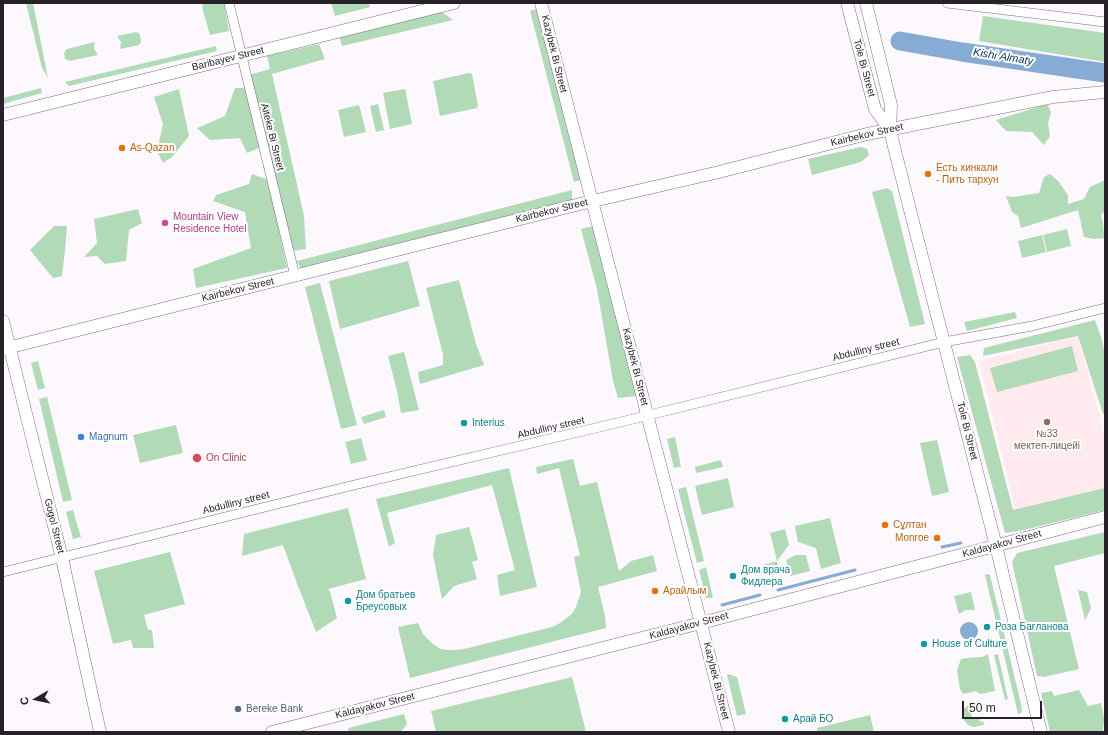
<!DOCTYPE html>
<html>
<head>
<meta charset="utf-8">
<style>
  body { margin:0 }
  #map { position:relative; width:1108px; height:735px; overflow:hidden; background:#fdf8fe; font-family:Arial,sans-serif }
  canvas { display:block }
  .frame { position:absolute; inset:0; border:4px solid #29212a; pointer-events:none }
  .north { position:absolute; left:16px; top:679px; width:40px; height:40px; -webkit-text-stroke:3px #fff; paint-order:stroke; rotate:261deg; font-size:11px; font-weight:700; line-height:16px; text-align:center; color:#29212a }
  .north::after { content:''; display:block; margin:auto; width:14px; height:18px; background:#29212a; clip-path:polygon(50% 0,100% 100%,50% 72%,0 100%) }
  .scale { position:absolute; left:962px; top:701px; width:80px; height:18px; box-sizing:border-box; border:2px solid #29212a; border-top:0; padding-left:5px; font-size:12px; line-height:14px; white-space:nowrap; color:#29212a; -webkit-text-stroke:3px #fff; paint-order:stroke }
</style>
</head>
<body>
<div id="map">
<canvas width="1108" height="735"></canvas>
<div class="frame"></div>
<div class="north">С</div>
<div class="scale">50 m</div>
</div>
<script>
const ctx = document.querySelector('canvas').getContext('2d');
ctx.lineJoin = 'round';
function paint(path, color) { ctx.fillStyle = color; ctx.fill(path, 'evenodd'); }
const toPath = rows => new Path2D(rows.map(r => 'M' + r).join(''));
function stroke(path, color, width, dash) { ctx.strokeStyle = color; ctx.lineWidth = width; ctx.lineCap = dash ? 'butt' : 'round'; ctx.setLineDash(dash || []); ctx.stroke(path); }
function label(font, color, halo, rows, align = 'center') {
  ctx.font = font + ' Arial,sans-serif'; ctx.lineWidth = 4; ctx.setLineDash([]); ctx.textBaseline = 'middle'; ctx.strokeStyle = halo; ctx.fillStyle = color; for (const [text, x, y, turn = 0] of rows) {
    ctx.save(); ctx.translate(x, y); ctx.rotate((+turn || 0) * Math.PI / 180); ctx.textAlign = isNaN(turn) ? turn : align; if (halo) ctx.strokeText(text, 0, 0); ctx.fillText(text, 0, 0); ctx.restore();
  }
}
paint(toPath([
  [1078,336,1105,436,1105,493,1016,513,979,361]
]), '#ffeaef');
paint(toPath([
  [26,3,33,3,48,78,42,68],
  [202,3,224,3,229,31,210,35,203,11],
  [331,3,369,3,370,7,335,16],
  [540,8,584,179,574,182,530,11],
  [442,12,453,20,342,46,339,36],
  [983,16,1105,33,1105,62,979,41],
  [136,32,140,34,141,42,139,45,120,49,121,42,117,36],
  [95,42,94,45,94,49,98,55,70,61,65,59,64,53,67,49],
  [319,44,325,59,272,74,304,216,306,249,291,251,249,75,270,69,267,56],
  [216,46,217,51,69,86,65,82],
  [469,73,472,74,478,105,477,108,440,116,433,81],
  [41,88,42,93,3,104,3,98],
  [235,88,246,88,259,148,247,153,240,138,210,140,197,128,225,116],
  [179,89,189,136,172,157,163,163,157,151,163,124,154,97],
  [405,89,412,124,390,129,383,93],
  [378,104,384,130,376,132,370,106],
  [1047,104,1051,112,1048,123,1050,136,1044,145,1032,132,1006,131,996,120],
  [359,105,366,132,344,137,338,110],
  [861,147,867,149,869,155,861,162,812,175,808,159],
  [252,174,268,180,287,268,196,288,193,269,251,248,245,212,213,201,216,195,249,184],
  [1050,174,1058,181,1068,195,1068,204,1084,199,1090,187,1105,180,1105,212,1101,214,1103,223,1104,238,1093,239,1084,237,1078,210,1021,228,1018,216,1012,212,1006,196,1013,197,1039,193,1044,177],
  [887,188,892,191,925,324,910,327,872,192],
  [572,190,572,201,301,269,297,261],
  [138,209,142,223,129,230,126,261,105,264,97,256,84,257,97,243,94,219],
  [54,226,67,226,65,250,62,276,53,278,30,250],
  [593,226,637,396,618,398,613,381,597,289,581,229],
  [1067,229,1071,246,1047,252,1043,235],
  [1042,235,1046,252,1022,258,1018,241],
  [408,261,420,306,340,329,329,281],
  [459,280,476,344,484,365,420,384,418,372,443,365,443,354,426,288],
  [320,283,357,425,341,429,305,287],
  [1015,312,1017,318,967,331,964,322],
  [1095,320,1102,340,1105,355,1105,415,1103,414,1078,336,983,356,984,348],
  [1072,346,1078,371,997,392,990,368],
  [404,352,419,410,401,413,397,391,388,356],
  [970,355,975,362,1013,510,1105,488,1105,510,1024,530,1005,533,957,357],
  [38,361,45,388,38,390,31,363],
  [47,397,72,500,63,502,39,399],
  [384,410,386,417,364,424,361,417],
  [176,425,183,453,140,463,133,435],
  [675,437,681,467,674,468,667,439],
  [361,438,367,460,351,464,345,442],
  [937,440,949,492,932,496,920,443],
  [573,459,580,486,597,482,619,571,631,561,653,555,657,571,598,587,605,616,606,628,410,678,398,627,418,623,423,634,434,645,441,649,449,650,456,650,464,649,552,627,560,623,572,614,576,607,581,592,574,557,580,555,559,468,537,474,536,467],
  [721,460,723,467,696,473,695,467],
  [509,468,537,587,500,596,497,575,515,570,492,485,387,513,395,543,389,547,376,499],
  [728,478,734,507,702,515,695,486],
  [686,487,704,561,697,563,678,489],
  [348,508,366,579,328,589,330,592,337,618,316,632,298,586,283,545,242,556,244,534],
  [73,510,81,537,73,539,66,512],
  [830,518,841,563,821,569,816,548,798,542,795,526],
  [469,527,478,560,472,562,477,579,454,586,442,599,433,555,436,535],
  [785,529,789,545,777,561,779,570,765,574,763,565,777,561,770,533],
  [1105,532,1105,553,1054,566,1079,669,1044,677,1037,676,1012,562,1017,553],
  [170,552,185,604,144,615,148,630,152,630,154,648,133,648,131,640,113,644,94,571],
  [796,555,806,555,810,571,790,576,786,560],
  [706,567,713,598,706,598,699,570],
  [988,574,990,575,1021,704,1022,710,1021,713,1018,714,985,575],
  [1078,590,1087,592,1091,608,1085,620],
  [971,592,975,610,966,610,959,614,954,596],
  [988,654,995,691,980,694,976,691,963,694,960,689,957,670,961,659,968,658,982,657],
  [998,654,1008,699,1005,700,994,655],
  [728,674,737,677,746,714,737,716,727,675],
  [572,677,586,732,436,732,431,711],
  [1079,690,1088,706,1101,703,1104,718,1103,731,1098,732,1050,732,1041,693,1052,691,1054,696],
  [980,701,981,706,978,707,979,711,971,713,972,718,979,717,980,722,983,721,984,725,973,727,968,725,964,720,962,714,964,709,970,703],
  [404,714,407,724,401,732,349,732,348,728],
  [870,715,874,732,818,732,817,728]
]), '#b1dab7');
paint(toPath([
  '960 631a9 9 0 1 1 18 0a9 9 0 1 1-18 0Z'
]), '#86acd5');
stroke(toPath([
  [942,547,961,543],
  [778,590,855,570],
  [722,605,760,595]
]), '#86acd5', 3);
stroke(toPath([
  [900,41,962,52,1105,73]
]), '#86acd5', 19);
const street = toPath([
  [229,3,295,276],
  [947,3,1105,22],
  [3,572,350,486,625,421,944,342,1032,326,1105,308]
]);
const secondary = toPath([
  [541,3,729,732],
  [847,3,875,109,890,130],
  [866,3,891,105,890,130,895,151,996,546,1041,732],
  [3,115,454,3],
  [3,321,62,558,100,732],
  [3,349,580,204,719,172,867,134,1053,97,1105,92],
  [272,732,701,623,1105,517]
]);
stroke(street, '#7f6c83', 10);
stroke(secondary, '#7f6c83', 13);
stroke(street, '#fff', 9);
stroke(secondary, '#fff', 12);
for (const [x, y, r, color] of [
  [122,148,4,"#e8710a"],
  [928,174,4,"#e8710a"],
  [165,223,4,"#d1479c"],
  [1047,422,4,"#8d6e63"],
  [464,423,4,"#0f9aa8"],
  [81,437,4,"#3f7fe0"],
  [197,458,5,"#e0444e"],
  [885,525,4,"#e8710a"],
  [937,538,4,"#e8710a"],
  [733,576,4,"#0f9aa8"],
  [655,591,4,"#e8710a"],
  [348,601,4,"#0f9aa8"],
  [987,627,4,"#0f9aa8"],
  [924,644,4,"#0f9aa8"],
  [238,709,4,"#5c6f8a"],
  [785,719,4,"#0f9aa8"]
]) { const dot = new Path2D(); dot.arc(x, y, r, 0, 2 * Math.PI); ctx.fillStyle = color; ctx.fill(dot); stroke(dot, '#fff', 1.5); }
label('10px', '#29212a', '#fff', [
  ["Kazybek Bi Street",554,54,76],
  ["Baribayev Street",228,59,-14],
  ["Tole Bi Street",864,68,75],
  ["Kairbekov Street",867,135,-13],
  ["Aiteke Bi Street",272,137,76],
  ["Kairbekov Street",552,211,-14],
  ["Kairbekov Street",238,290,-14],
  ["Abdulliny street",866,350,-14],
  ["Kazybek Bi Street",635,367,76],
  ["Abdulliny street",551,428,-13],
  ["Tole Bi Street",967,431,76],
  ["Abdulliny street",236,503,-14],
  ["Gogol Street",54,526,76],
  ["Kaldayakov Street",1002,544,-15],
  ["Kaldayakov Street",689,626,-15],
  ["Kazybek Bi Street",716,681,76],
  ["Kaldayakov Street",375,706,-14]
]);
label('10px', '#c56008', '#fff', [
  ["As-Qazan",130,148],
  ["Есть хинкали",936,168],
  ["- Пить тархун",936,180],
  ["Сұлтан",893,525],
  ["Monroe",929,538,"right"],
  ["Арайлым",663,591]
], 'left');
label('10px', '#b23c85', '#fff', [
  ["Mountain View",173,217],
  ["Residence Hotel",173,229]
], 'left');
label('10px', '#0d838f', '#fff', [
  ["Interius",472,423],
  ["Дом врача",741,570],
  ["Фидлера",741,582],
  ["Дом братьев",356,595],
  ["Бреусовых",356,607],
  ["Роза Бағланова",995,627],
  ["House of Culture",932,644],
  ["Арай БО",793,719]
], 'left');
label('10px', '#785e54', '#fff', [
  ["№33",1047,434],
  ["мектеп-лицейі",1047,446]
]);
label('10px', '#366cbe', '#fff', [
  ["Magnum",89,437]
], 'left');
label('10px', '#be3a42', '#fff', [
  ["On Clinic",206,458]
], 'left');
label('10px', '#4e5e75', '#fff', [
  ["Bereke Bank",246,709]
], 'left');
label('italic 11px', '#073259', '#fff', [
  ["Kіshі Almaty",1003,57,9]
]);
</script>
</body>
</html>
